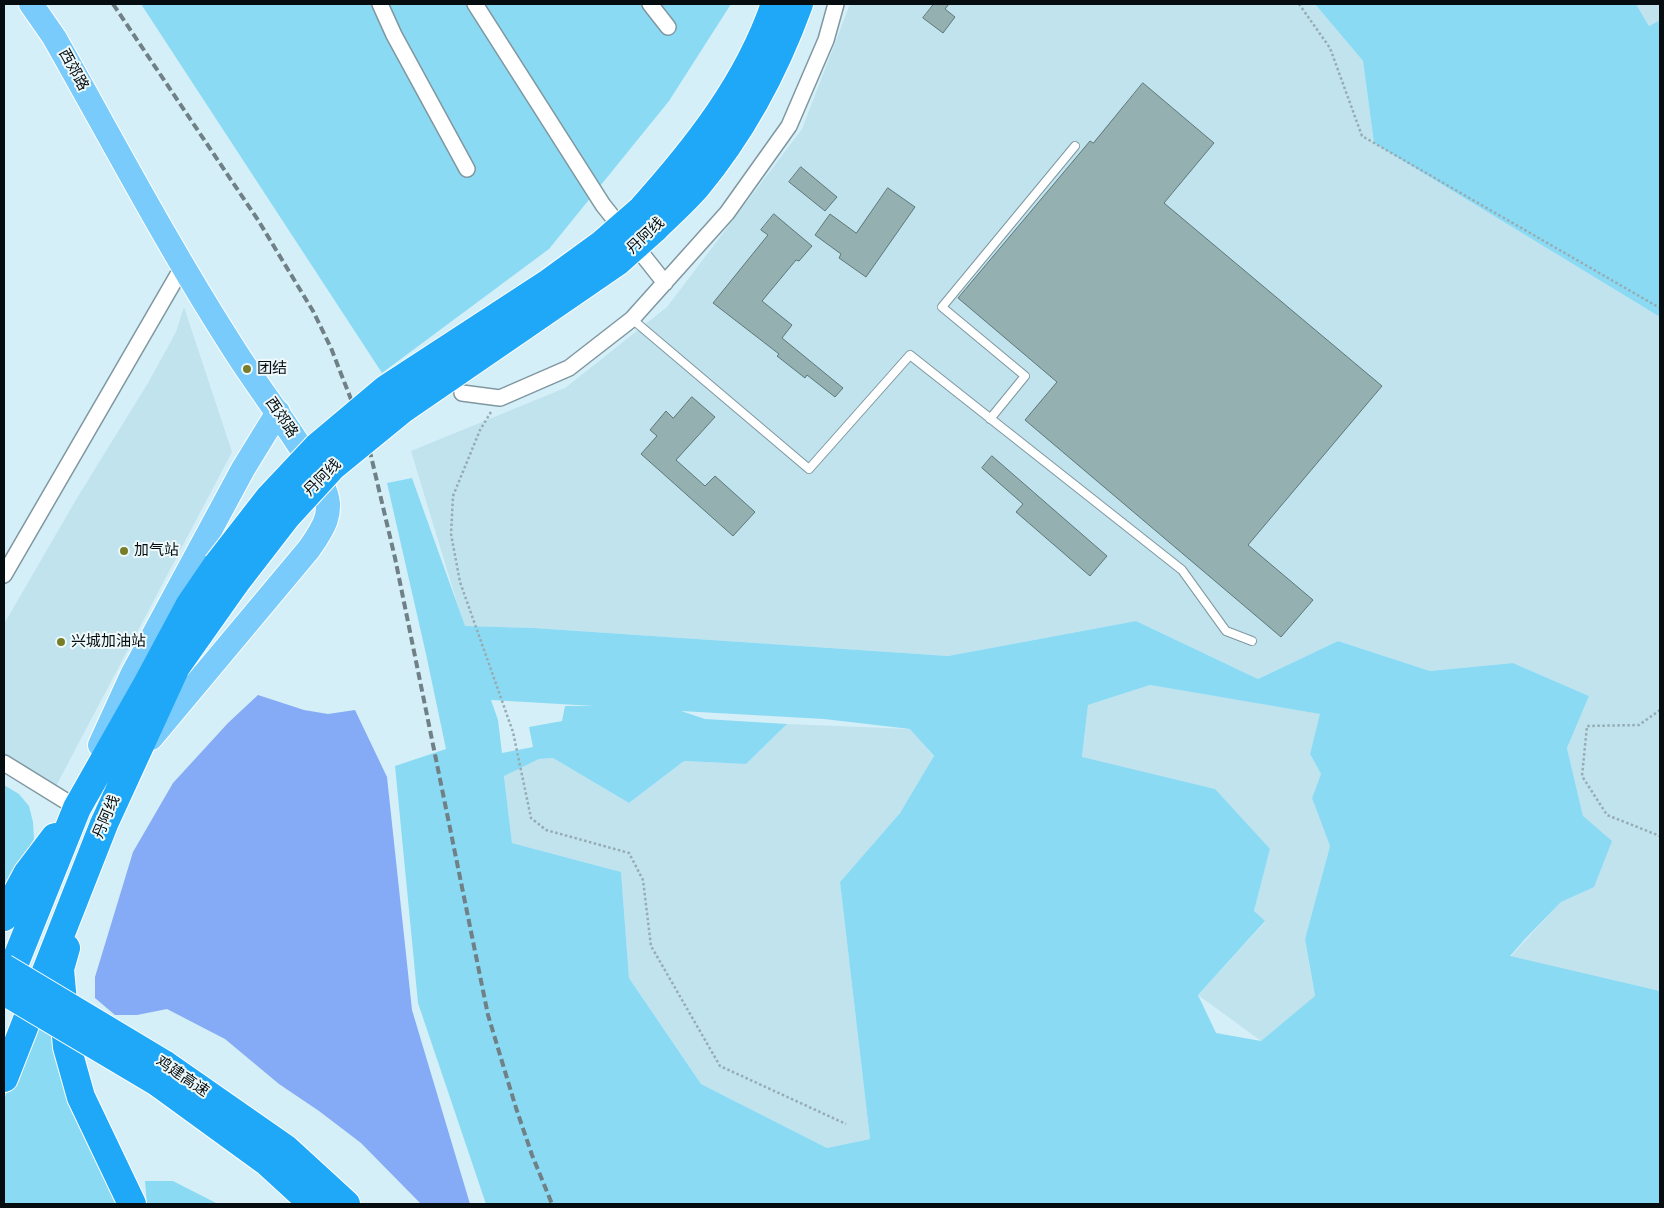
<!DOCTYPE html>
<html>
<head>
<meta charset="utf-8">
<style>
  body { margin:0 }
  #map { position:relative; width:1664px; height:1208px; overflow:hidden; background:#d5eff8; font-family:"Source Serif 4",serif }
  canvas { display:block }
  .frame { position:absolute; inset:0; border:5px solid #050d10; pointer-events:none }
</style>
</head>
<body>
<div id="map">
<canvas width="1664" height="1208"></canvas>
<div class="frame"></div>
</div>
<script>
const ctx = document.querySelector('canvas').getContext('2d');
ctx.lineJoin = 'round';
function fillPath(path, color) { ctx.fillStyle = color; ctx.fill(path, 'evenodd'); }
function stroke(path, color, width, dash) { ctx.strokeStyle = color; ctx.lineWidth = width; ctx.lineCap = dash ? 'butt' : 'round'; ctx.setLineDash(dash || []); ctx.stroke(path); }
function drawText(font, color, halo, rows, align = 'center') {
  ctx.font = font + ' "Source Serif 4","Noto Sans SC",serif'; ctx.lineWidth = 4; ctx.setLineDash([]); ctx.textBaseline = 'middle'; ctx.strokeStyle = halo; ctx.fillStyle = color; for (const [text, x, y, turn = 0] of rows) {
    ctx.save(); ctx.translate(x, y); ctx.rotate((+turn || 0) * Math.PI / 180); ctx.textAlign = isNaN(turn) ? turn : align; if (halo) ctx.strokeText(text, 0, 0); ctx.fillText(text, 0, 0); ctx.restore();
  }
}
const built = new Path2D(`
  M850 4H1315L1363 61 1374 143 1660 317V991L1510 957 1561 902 1594 886 1583 816 1567 748 1589 696 1513 663 1430 671 1338 641 1258 679 1136 621 948 656 534 628 464 626 411 451 565 388 667 307 802 129Z
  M1636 4H1660V20L1649 26Z
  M184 307 232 452 54 790 4 757V624L77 498 148 383 176 332Z
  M1150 685 1321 714 1310 754 1321 774 1312 798 1330 846 1305 939 1315 997 1261 1041 1198 995 1265 922 1254 911 1270 849 1082 758 1088 705Z
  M787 724 911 729 934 757 900 813 840 882 870 1139 827 1148 701 1084 629 978 621 872 512 843 504 775 539 759 553 758 629 803 684 761 746 764Z`);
const green = new Path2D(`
  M141 4H731L669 101 549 249 382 373Z
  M1315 4H1636L1649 26 1660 20V317L1374 143 1363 61Z
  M412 478 465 626 534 628 948 656 1136 621 1258 679 1338 641 1430 671 1513 663 1589 696 1567 748 1583 816 1612 841 1594 887 1561 902 1525 939 1510 956 1660 991V1204H486L418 1003 395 766 446 749 426 654 387 483ZM1150 685 1320 714 1310 754 1321 774 1312 798 1330 846 1305 939 1315 996 1261 1041 1216 1033 1198 995 1265 921 1254 911 1270 849 1215 789 1082 757 1088 705ZM491 700 594 706H595H565L562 721 529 727 533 747 502 753 498 720ZM681 711 824 719 910 729 934 756 900 813 840 882 870 1139 827 1148 701 1084 629 978 621 872 512 843 504 776 539 759 553 758 629 803 684 761 746 764 787 724 705 719Z
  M4 785 19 794 29 806 33 822 34 839 4 892Z
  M35 1021 56 1033 123 1204H4V1099Z
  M145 1181H173L218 1204H147Z`);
const water = new Path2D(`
  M258 695 304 710 328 714 355 710 387 777 412 1010 470 1204H421L361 1143 319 1111 279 1084 225 1039 167 1009 137 1015H115L95 998V977L133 852 173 783 228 723Z`);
const building = new Path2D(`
  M934 4H949L945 9 955 17 943 33 923 18Z
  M1143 83 1214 143 1164 203 1382 386 1248 545 1313 600 1281 637 1025 420 1057 382 958 298 1090 141 1093 143Z
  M801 167 837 197 825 211 789 182Z
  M888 188 915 207 866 277 839 258 841 254 815 235 830 214 856 233Z
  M774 214 812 246 799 261 796 260 762 301 792 325 782 338 843 388 835 397 807 375 805 378 777 356 779 354 713 303 768 235 761 230Z
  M692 397 715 417 676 460 705 486 715 476 755 512 733 536 641 454 657 436 650 430 666 411 673 418Z
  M992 456 1107 556 1090 576 1016 512 1023 504 982 468Z`);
const path = new Path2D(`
  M1299 4 1330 48 1362 136 1660 308
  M491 412 480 430 453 496 451 534 460 582 513 732 531 818 546 830 629 853 643 880 651 946 720 1066 846 1124
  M1660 710 1639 725 1587 726 1582 776 1607 815 1660 836`);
const lane = new Path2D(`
  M632 319 809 469 910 355 1182 570 1226 631 1252 641
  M990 419 1025 376 942 307 1075 146`);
const street = new Path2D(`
  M380 4 394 35 467 169
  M475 4 603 205 665 283
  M650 4 668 27
  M462 393 500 398 569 368 632 319 727 213 789 126 826 40 836 4
  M4 575 183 266
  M4 763 77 808`);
const primary = new Path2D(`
  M31 4 54 37C114 143 171 252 237 354 257 385 279 414 299 445 309 459 319 474 325 491 334 514 322 530 309 549L151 738
  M100 745 132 675 243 469 278 412`);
const highway = new Path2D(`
  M641 210C696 149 748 83 775 4
  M654 229C668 215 684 201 697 186 742 132 775 70 799 4
  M4 917 27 874 55 837
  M66 948 60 969 67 1047 81 1097 132 1204
  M4 990 77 808 145 688 189 606 217 565
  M164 1064 286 1149 346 1204
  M4 1078 104 824 176 667 236 582
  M157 1082 267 1162 313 1204`);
const rail = new Path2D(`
  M113 4 258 220 313 311 331 348 354 407 371 456 395 558 488 1015 516 1108 532 1155 552 1204`);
const highwayBridge = new Path2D(`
  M217 565 269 498 317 447 386 389 547 284 602 244 641 210
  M236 582 287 516 332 467 403 409 617 262 654 229
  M4 968 164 1064
  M4 991 157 1082`);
const markers = [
  [247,369,5,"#787e28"],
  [124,551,5,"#787e28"],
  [61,642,5,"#787e28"]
];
const streetNames = [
  ["西郊路",73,70,61],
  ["丹阿线",646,236,-43],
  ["西郊路",281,418,56],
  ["丹阿线",323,478,-45],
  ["丹阿线",107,817,-67],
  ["鸡建高速",182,1077,34]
];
const poiNames = [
  ["团结",257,369],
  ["加气站",134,551],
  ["兴城加油站",71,642]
];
fillPath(built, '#c0e3ee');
fillPath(green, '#8bdaf4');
fillPath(water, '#85aaf6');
fillPath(building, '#95b0b1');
stroke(building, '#5e7879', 1);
stroke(lane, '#7f97a0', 10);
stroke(street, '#7f97a0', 18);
stroke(primary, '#fff', 26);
stroke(highway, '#fff', 30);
stroke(path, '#96abb2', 2.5, [2.5, 2.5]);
stroke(lane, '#fff', 8);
stroke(street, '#fff', 15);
stroke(primary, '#79cbfb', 24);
stroke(highway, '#20a8f8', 28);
stroke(rail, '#6f8086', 4, [8, 4]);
stroke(highwayBridge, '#fff', 30, []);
stroke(highwayBridge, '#20a8f8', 28);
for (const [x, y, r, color] of markers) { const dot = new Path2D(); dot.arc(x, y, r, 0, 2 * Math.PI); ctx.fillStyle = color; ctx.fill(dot); stroke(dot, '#eef9fc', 2); }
drawText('15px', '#050d10', '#eef9fc', streetNames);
drawText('15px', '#050d10', '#eef9fc', poiNames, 'left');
</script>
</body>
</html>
